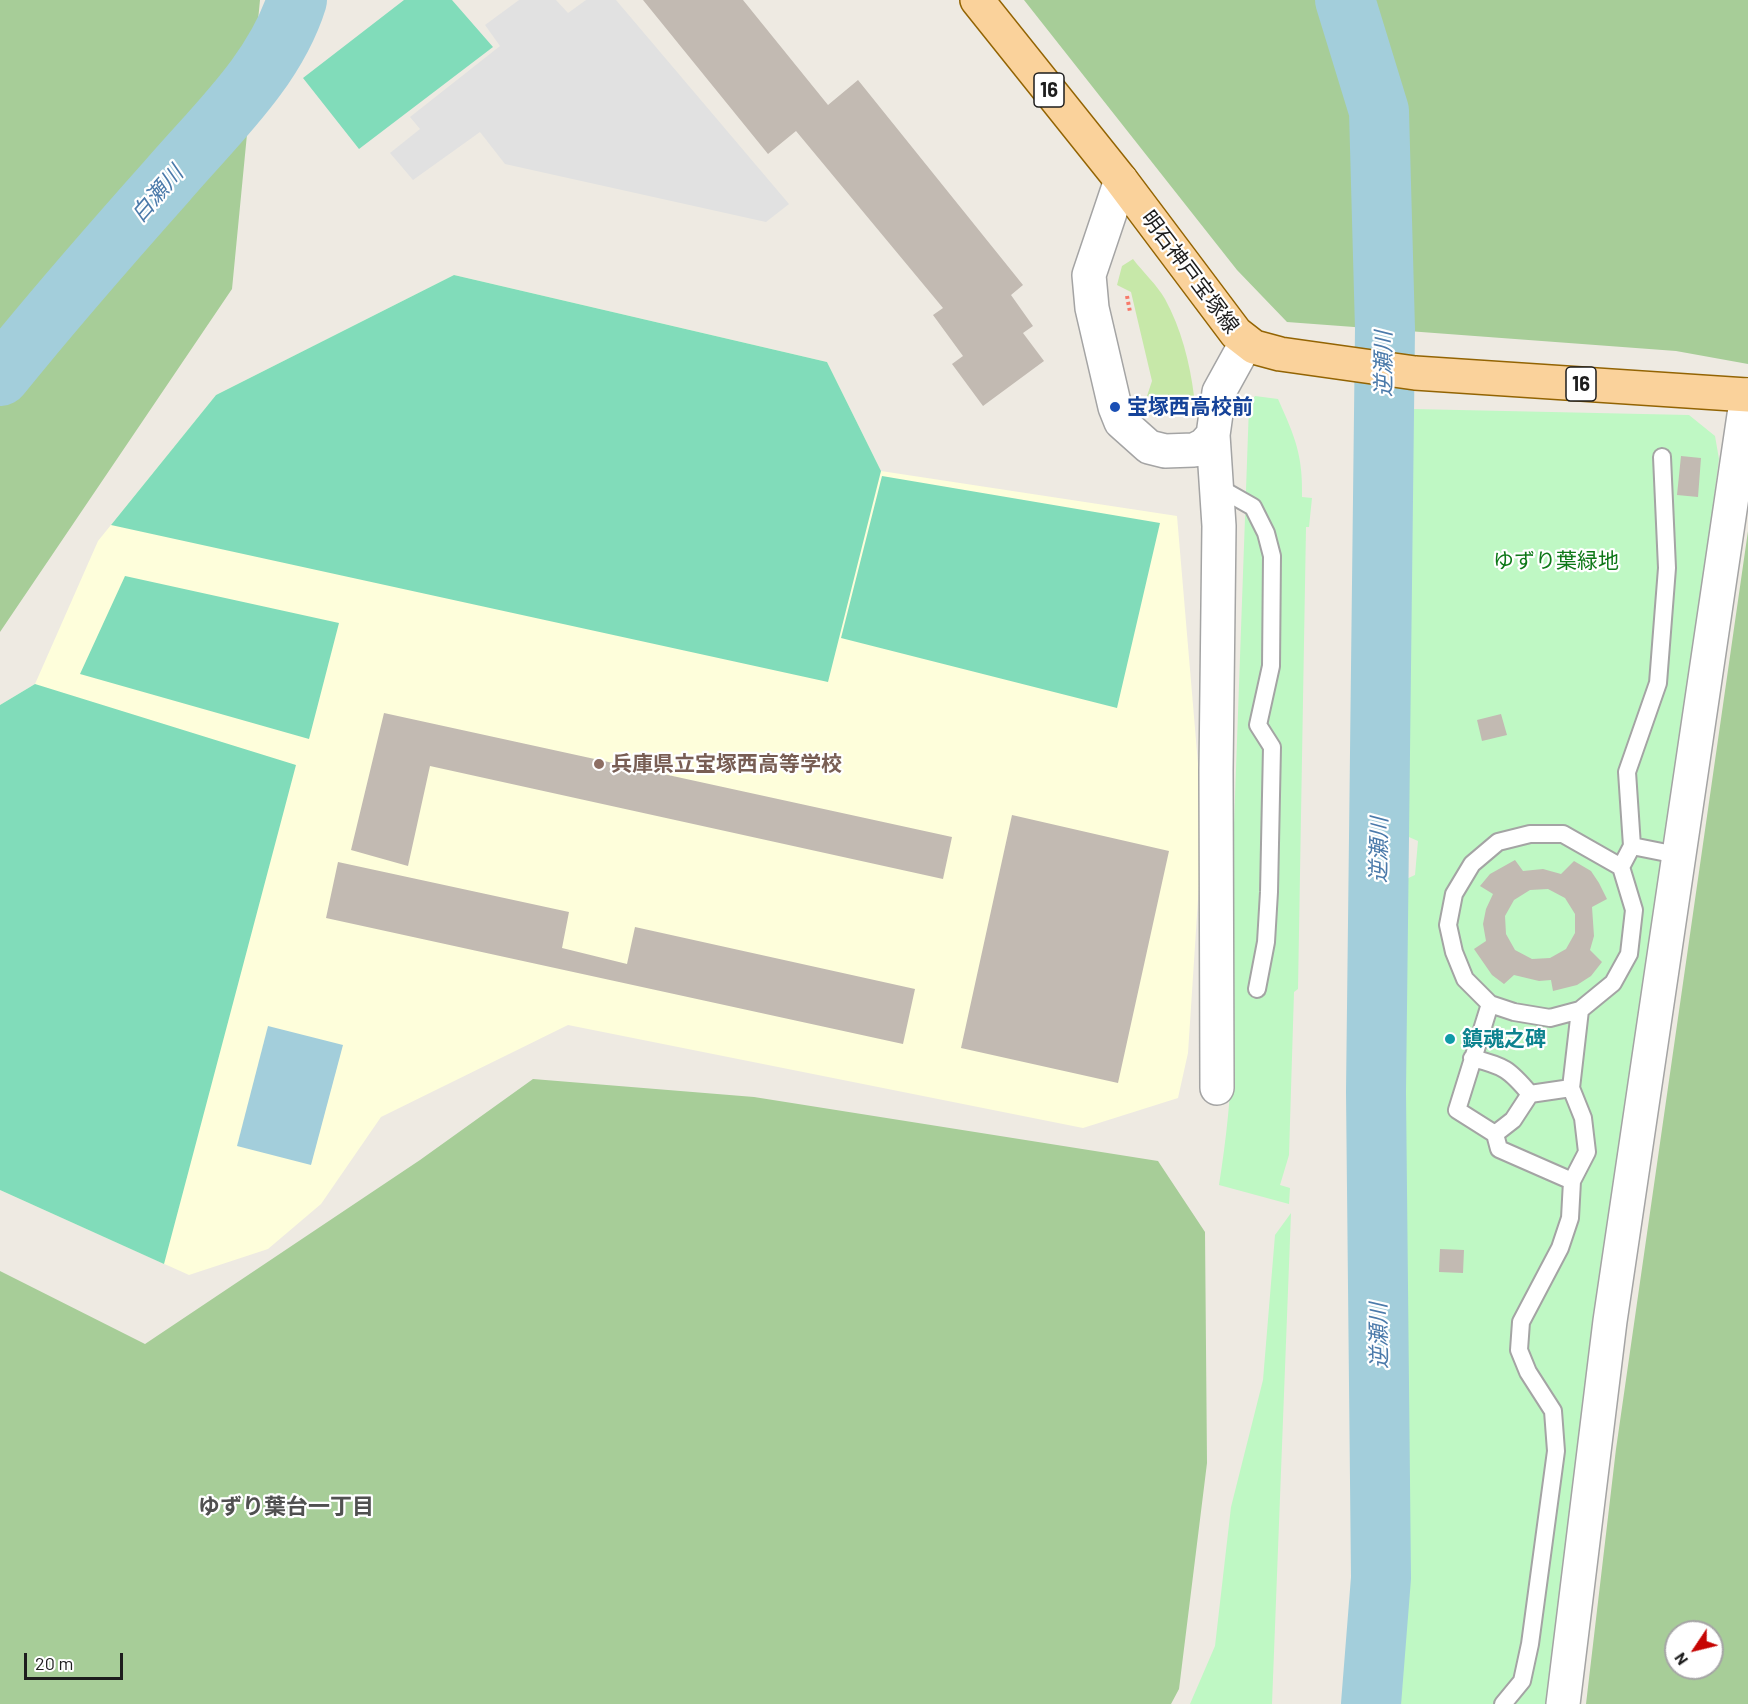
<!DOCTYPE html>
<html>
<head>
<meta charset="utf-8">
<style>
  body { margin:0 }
  #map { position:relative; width:1748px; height:1704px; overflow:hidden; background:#eeeae2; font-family:Barlow,sans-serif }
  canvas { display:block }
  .north { position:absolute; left:1664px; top:1620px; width:60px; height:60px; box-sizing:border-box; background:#fff; border:2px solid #a5a5a5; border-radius:50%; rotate:235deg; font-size:16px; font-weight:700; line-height:24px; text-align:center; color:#1d1d1d }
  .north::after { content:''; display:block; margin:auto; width:21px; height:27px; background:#c60503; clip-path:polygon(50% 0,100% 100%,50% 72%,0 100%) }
  .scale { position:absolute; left:24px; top:1653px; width:99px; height:27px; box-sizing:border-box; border:3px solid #1d1d1d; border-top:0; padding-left:8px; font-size:18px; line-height:21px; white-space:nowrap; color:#1d1d1d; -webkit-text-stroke:4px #fff; paint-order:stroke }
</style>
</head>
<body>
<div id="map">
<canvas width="1748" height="1704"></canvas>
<div class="north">N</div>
<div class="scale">20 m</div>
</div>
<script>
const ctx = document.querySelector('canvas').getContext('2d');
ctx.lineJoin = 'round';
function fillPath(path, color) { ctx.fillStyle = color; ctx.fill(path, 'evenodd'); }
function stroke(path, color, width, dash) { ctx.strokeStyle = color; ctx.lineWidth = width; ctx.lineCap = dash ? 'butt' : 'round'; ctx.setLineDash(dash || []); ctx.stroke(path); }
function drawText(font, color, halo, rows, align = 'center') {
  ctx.font = font + ' Barlow,"Noto Sans JP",sans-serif'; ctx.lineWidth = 4.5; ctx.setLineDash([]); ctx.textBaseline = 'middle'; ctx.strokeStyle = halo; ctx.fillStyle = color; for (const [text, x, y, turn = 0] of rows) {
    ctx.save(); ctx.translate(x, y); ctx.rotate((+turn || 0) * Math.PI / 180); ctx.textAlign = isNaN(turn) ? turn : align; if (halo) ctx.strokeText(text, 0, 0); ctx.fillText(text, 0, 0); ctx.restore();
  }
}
const education = new Path2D(`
  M454 275 827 362 881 471 1177 516 1203 823 1188 1053 1178 1098 1083 1128 568 1025 381 1117 321 1204 268 1249 189 1275 0 1190V705L35 684 98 541 216 395Z`);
const grass = new Path2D(`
  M1133 259C1143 272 1157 285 1165 299 1181 328 1190 363 1194 396 1173 409 1167 406 1147 396L1152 381 1131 292 1117 285 1122 266Z`);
const forest = new Path2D(`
  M0 0H260L232 289 0 632Z
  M1024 0H1748V364L1676 351 1287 322 1237 270Z
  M1748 531V1704H1586L1616 1449ZM1676 1632H1712V1668H1676Z
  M533 1079 754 1097 1158 1161 1205 1232 1207 1463 1179 1689 1171 1704H0V1271L145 1344 420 1160Z`);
const park = new Path2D(`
  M1255 396 1278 399C1295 437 1303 455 1302 497L1312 498 1309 527H1306L1298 989 1294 992 1289 1155 1280 1185 1290 1188 1289 1204 1219 1185C1234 1093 1237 1001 1231 908L1249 406Z
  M1413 409 1689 415 1715 436 1719 459 1559 1704H1378L1391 1261 1390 1190 1398 1187 1390 1178 1395 997 1390 992 1402 881 1415 875 1418 841 1402 834 1407 502 1413 501Z
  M1291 1213 1272 1704H1190L1215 1646 1231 1507 1263 1380 1275 1235Z`);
const pitch = new Path2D(`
  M404 0H452L493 47 359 149 303 78Z
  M454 275 827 362 881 471 828 682 111 525 216 395Z
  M882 476 1160 523 1117 708 841 638Z
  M125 576 339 623 309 739 80 674Z
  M35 684 296 765 164 1264 0 1190V705Z`);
const parking = new Path2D(`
  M519 0H556L568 13 586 0H616L789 204 766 222 505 164 480 132 413 180 390 153 420 129 410 117 500 46 485 25Z`);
const water = new Path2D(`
  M268 1026 343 1045 311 1165 237 1146Z`);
const river = new Path2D(`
  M1345 0 1379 111 1385 329 1376 1092 1381 1578 1371 1704
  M0 376C54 309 110 245 167 181 214 126 275 71 297 0`);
const building = new Path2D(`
  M643 0H743L828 105 858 80 1023 285 1011 295 1033 326 1023 333 1044 361 983 406 952 364 963 356 933 315 943 308 796 131 768 154Z
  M1681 456 1701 458 1698 497 1677 495Z
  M384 713 952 837 943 879 430 766 408 866 351 850Z
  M1501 714 1507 735 1482 741 1477 720Z
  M1012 815 1169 851 1118 1083 961 1048Z
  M1515 860 1523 871 1543 869 1561 874 1574 861 1591 871 1599 883 1607 899 1592 907 1594 936 1590 950 1602 962 1591 976 1577 985 1553 991 1551 980 1539 981 1514 975 1504 984 1492 975 1474 949 1486 941 1483 924 1486 909 1493 894 1480 886 1490 874ZM1548 889 1565 898 1575 914V933L1566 949 1550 958 1532 959 1515 950 1506 934 1505 916 1514 900 1530 890Z
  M338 862 569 912 562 948 627 964 635 927 915 989 903 1044 326 918Z
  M1440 1249 1464 1250 1463 1273 1439 1272Z`);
const path = new Path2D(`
  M1127 296 1130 312`);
const lane = new Path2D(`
  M1216 486 1253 507 1266 533 1272 556 1271 666 1258 725 1272 747 1269 892 1266 942 1257 989
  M1632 846 1677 855
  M1490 1004 1457 1110 1495 1134 1499 1149 1572 1181
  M1580 1010 1550 1018 1514 1012 1490 1004 1465 979 1454 952 1448 925 1454 894 1472 864 1498 842 1530 834H1563L1621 867
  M1472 1058C1504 1066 1509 1069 1530 1094L1571 1088
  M1495 1134 1513 1120 1530 1094
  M1503 1704 1522 1681 1530 1644 1556 1451 1553 1411 1528 1372 1519 1350 1521 1322 1560 1248 1570 1218 1572 1181 1587 1152 1583 1118 1571 1088 1580 1010 1613 983 1629 954 1634 910 1621 867 1632 846 1627 772 1658 683 1667 568 1662 457`);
const street = new Path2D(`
  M1121 180 1089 275 1092 308 1115 407 1121 422 1149 447 1165 451 1194 450 1204 445 1213 435 1219 392 1246 343
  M1213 435 1219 526 1216 770 1217 1088
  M1563 1704 1610 1321 1747 395`);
const primary = new Path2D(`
  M977 0 1121 180 1236 333 1254 347 1280 354 1415 373 1748 395`);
const markers = [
  [1115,407,6,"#1a4fb4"],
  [599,764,6,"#8d6e63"],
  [1450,1039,6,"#0f9aa8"]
];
const shields = [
  [1049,90,30],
  [1581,384,30]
];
const shieldNames = [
  ["16",1049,90],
  ["16",1581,384]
];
const streetNames = [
  ["明石神戸宝塚線",1190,272,53]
];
const transitNames = [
  ["宝塚西高校前",1127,407]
];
const parkNames = [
  ["ゆずり葉緑地",1556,561]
];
const educationNames = [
  ["兵庫県立宝塚西高等学校",611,764]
];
const cultureNames = [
  ["鎮魂之碑",1462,1039]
];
const waterNames = [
  ["白瀬川",157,194,-49],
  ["逆瀬川",1384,364,-90],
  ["逆瀬川",1379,850,-89],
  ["逆瀬川",1379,1336,-91]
];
const neighbourhoodNames = [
  ["ゆずり葉台一丁目",286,1507]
];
fillPath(education, '#fefedb');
fillPath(grass, '#c7e8a9');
fillPath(forest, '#a7cd98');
fillPath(park, '#bff8c4');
fillPath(pitch, '#81dcba');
fillPath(parking, '#e1e1e1');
fillPath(water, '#a3cedb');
stroke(river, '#a3cedb', 60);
fillPath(building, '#c2bab2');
stroke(lane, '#a4a4a4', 20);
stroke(street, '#a4a4a4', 36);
stroke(primary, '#936403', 36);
stroke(path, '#f77a6a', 4, [3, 3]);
stroke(lane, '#fff', 16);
stroke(street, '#fff', 33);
stroke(primary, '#fad29b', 33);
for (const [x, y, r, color] of markers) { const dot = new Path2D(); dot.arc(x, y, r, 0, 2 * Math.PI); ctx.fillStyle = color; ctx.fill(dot); stroke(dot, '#fff', 2); }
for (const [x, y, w] of shields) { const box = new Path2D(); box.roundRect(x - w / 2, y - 17, w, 34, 4.5); ctx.fillStyle = '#fff'; ctx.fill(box); stroke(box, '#1d1d1d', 1.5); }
drawText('bold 20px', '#1d1d1d', null, shieldNames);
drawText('21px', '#1d1d1d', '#fff', streetNames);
drawText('bold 21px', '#164399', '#fff', transitNames, 'left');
drawText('21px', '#0d7817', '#fff', parkNames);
drawText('bold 21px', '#785e54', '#fff', educationNames, 'left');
drawText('bold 21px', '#0d838f', '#fff', cultureNames, 'left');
drawText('italic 22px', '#4b7aaa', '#fff', waterNames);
drawText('bold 22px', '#505050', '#fff', neighbourhoodNames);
</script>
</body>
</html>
